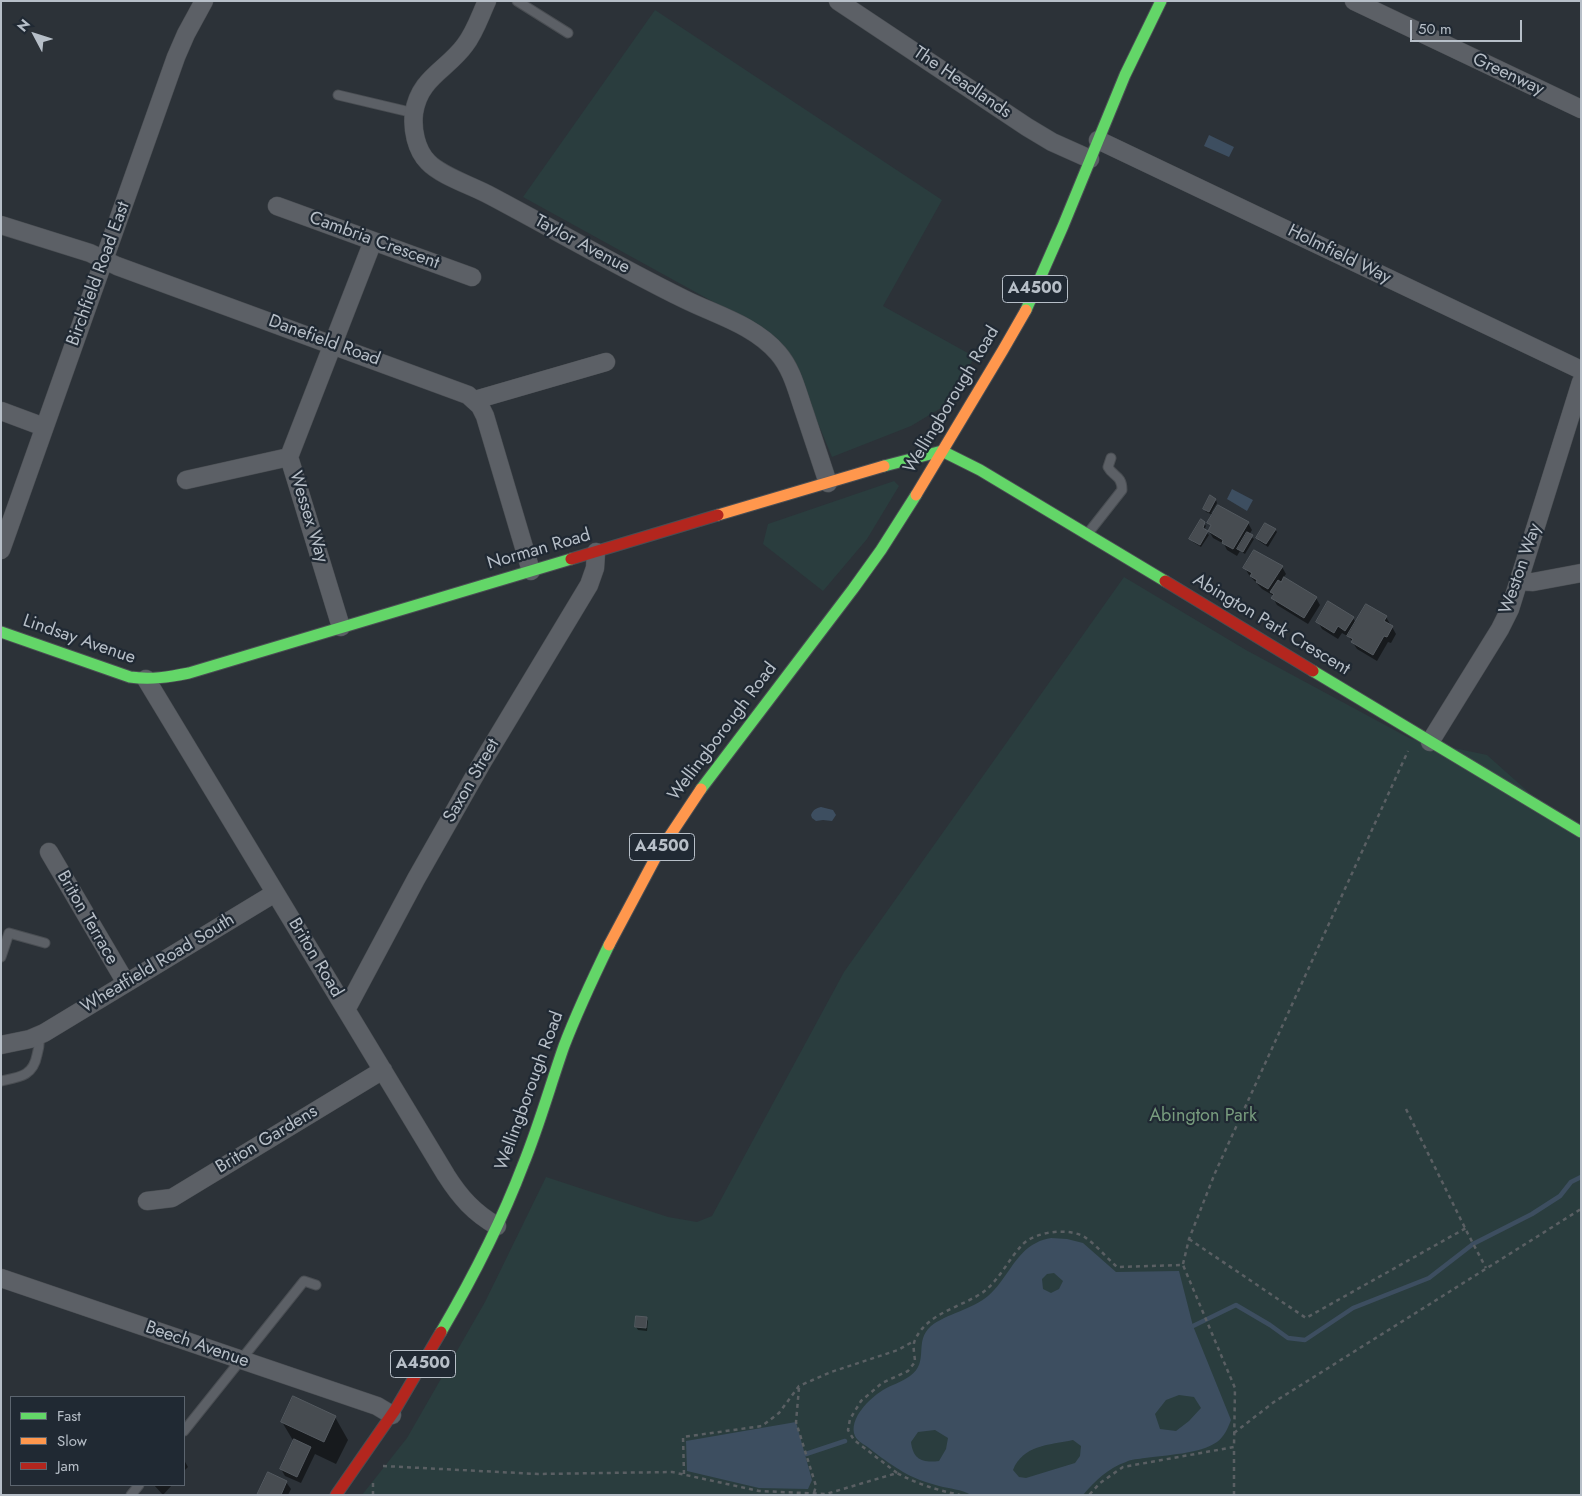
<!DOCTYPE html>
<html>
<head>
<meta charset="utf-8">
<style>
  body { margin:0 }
  #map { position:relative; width:1582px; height:1496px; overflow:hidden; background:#2c3238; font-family:Jost,sans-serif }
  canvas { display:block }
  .frame { position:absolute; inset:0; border:2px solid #b7bfc8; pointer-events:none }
  .legend { position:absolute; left:10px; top:1396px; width:175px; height:90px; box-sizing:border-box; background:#202933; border:1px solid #5c656f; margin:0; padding:6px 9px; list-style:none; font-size:15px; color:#b7bfc8 }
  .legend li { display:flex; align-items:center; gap:10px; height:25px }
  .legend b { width:25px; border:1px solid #5c656f }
  .north { position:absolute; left:10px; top:10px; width:50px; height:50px; -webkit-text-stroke:4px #202933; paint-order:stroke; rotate:310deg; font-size:14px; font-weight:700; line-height:20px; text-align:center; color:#b7bfc8 }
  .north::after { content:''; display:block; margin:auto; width:18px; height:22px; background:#b7bfc8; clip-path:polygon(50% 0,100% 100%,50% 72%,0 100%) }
  .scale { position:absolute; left:1410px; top:20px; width:112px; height:22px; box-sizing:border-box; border:2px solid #b7bfc8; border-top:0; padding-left:6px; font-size:15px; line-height:18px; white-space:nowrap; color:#b7bfc8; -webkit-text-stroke:4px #202933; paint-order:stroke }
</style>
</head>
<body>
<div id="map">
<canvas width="1582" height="1496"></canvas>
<div class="frame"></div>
<ul class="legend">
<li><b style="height:6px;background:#63d668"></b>Fast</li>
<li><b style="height:6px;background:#ff974d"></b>Slow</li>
<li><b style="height:6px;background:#b3261e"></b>Jam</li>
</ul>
<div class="north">N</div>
<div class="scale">50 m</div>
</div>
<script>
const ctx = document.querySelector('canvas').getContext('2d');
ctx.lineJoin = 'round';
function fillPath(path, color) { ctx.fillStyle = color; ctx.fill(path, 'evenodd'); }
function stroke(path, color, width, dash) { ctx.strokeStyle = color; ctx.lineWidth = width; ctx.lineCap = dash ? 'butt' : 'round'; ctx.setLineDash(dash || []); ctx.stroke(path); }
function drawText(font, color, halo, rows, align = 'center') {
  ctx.font = font + ' Jost,sans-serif'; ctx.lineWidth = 4.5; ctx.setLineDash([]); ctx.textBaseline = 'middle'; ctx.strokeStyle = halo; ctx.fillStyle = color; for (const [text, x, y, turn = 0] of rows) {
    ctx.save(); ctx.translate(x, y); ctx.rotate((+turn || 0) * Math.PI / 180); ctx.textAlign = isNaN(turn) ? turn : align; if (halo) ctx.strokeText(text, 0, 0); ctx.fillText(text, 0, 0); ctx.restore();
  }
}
const green = new Path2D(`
  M655 10 942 200 883 306 975 357 941 408 911 426 832 457 798 375 748 321 523 197Z
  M894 481 899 486 867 539 823 591 763 544 768 524Z
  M1124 577 1246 650 1411 739 1487 755 1581 839V1495H362L407 1438 485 1302 546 1177 668 1217 697 1222 712 1216 844 972Z`);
const water = new Path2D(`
  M1209 135 1234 147 1229 157 1204 146Z
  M1232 489 1253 500 1247 511 1227 499Z
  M821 807 833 810 836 815 832 821 823 820 816 821 812 818 811 815C813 810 816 808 821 807Z
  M1051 1238 1067 1239 1083 1243 1116 1272 1179 1271 1193 1326 1231 1420C1228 1428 1224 1437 1217 1442 1200 1454 1165 1455 1145 1458 1139 1459 1131 1459 1126 1462 1108 1468 1095 1481 1083 1495H971C961 1489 950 1489 939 1486 930 1483 921 1481 913 1477 901 1472 880 1457 869 1448 865 1445 857 1441 855 1436 848 1419 870 1398 883 1390 891 1385 902 1382 910 1376 930 1362 913 1342 931 1326 946 1314 973 1309 988 1296 1006 1281 1015 1253 1036 1243 1041 1240 1046 1239 1051 1238ZM1054 1273 1063 1281 1059 1289 1051 1293 1043 1289 1042 1279 1047 1274ZM1179 1395 1194 1397 1201 1408 1189 1421 1176 1431 1160 1429 1155 1414 1166 1400ZM935 1430 948 1438 946 1449 939 1461C923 1463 913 1460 911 1442L918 1432ZM1073 1440 1081 1446 1080 1456 1075 1463 1026 1478 1019 1477 1013 1470C1023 1445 1049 1445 1073 1440Z
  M796 1422 812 1480 808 1489 759 1488 687 1471 686 1441Z`);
const shadow = new Path2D(`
  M1216 500 1217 503 1211 513 1248 523 1252 530 1249 535 1254 539 1245 554 1240 551 1237 556 1227 550 1224 544 1213 538 1209 531 1211 527 1209 523 1213 515 1206 512 1204 509Z
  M1204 523 1206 526 1204 530 1209 535 1201 547 1193 542 1191 539Z
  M1275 529 1277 532 1268 547 1259 541 1257 538Z
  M1282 567 1286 574 1283 578 1316 598 1320 605 1308 624 1277 605 1273 598 1274 596 1262 589 1249 575 1245 568Z
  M1386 617 1390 624 1389 626 1392 627 1396 634 1391 643 1388 642 1377 661 1357 649 1349 637 1342 633 1338 639 1322 629 1318 622 1353 618 1356 623Z
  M637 1317 646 1318 648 1321 647 1331 638 1330 636 1327Z
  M335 1417 348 1440 336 1464 315 1454 301 1483 285 1476 281 1469 294 1442 282 1422Z
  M184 1460 188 1467 184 1471Z
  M268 1474 286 1482 291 1489 288 1495H259Z
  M154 1485H172L163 1495Z`);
const stream = new Path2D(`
  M1193 1326 1236 1305 1270 1325 1288 1338 1305 1340 1353 1308 1429 1278 1473 1244 1532 1214 1560 1196 1571 1182 1581 1177
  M806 1454 845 1441`);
const building = new Path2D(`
  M1210 495 1216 499 1209 512 1203 509Z
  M1218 505 1249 522 1233 549 1222 543 1223 540 1208 531 1211 525 1207 523Z
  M1201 519 1205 522 1203 528 1208 531 1200 545 1189 539Z
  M1265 523 1276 529 1266 544 1256 538Z
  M1247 532 1253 535 1243 552 1237 549Z
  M1254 550 1283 566 1268 589 1256 582 1257 580 1250 576 1252 573 1243 568Z
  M1284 577 1317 597 1304 618 1271 598 1274 594 1270 592 1278 580 1281 582Z
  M1328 601 1354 617 1345 631 1338 626 1334 633 1316 622Z
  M1366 604 1387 616 1384 621 1393 626 1387 637 1384 636 1373 655 1351 642 1353 639 1347 636Z
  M636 1316 647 1317 646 1328 635 1327Z
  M293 1396 336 1416 324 1442 281 1422Z
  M294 1439 311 1447 297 1477 280 1469Z
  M268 1472 287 1481 281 1495H257Z`);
const path = new Path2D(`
  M1406 1109 1468 1234 1486 1268
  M1189 1239 1306 1318 1466 1228
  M1183 1264 1189 1239 1215 1173 1408 751
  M799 1388 796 1422 816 1486 814 1493
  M1234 1433 1274 1402 1581 1209
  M383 1466 538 1474 672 1472 759 1491 826 1494 897 1473C917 1484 937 1490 960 1495
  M897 1473 854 1440 848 1430 850 1419 861 1401 882 1383 908 1371 915 1362C915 1356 912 1346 915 1340 927 1312 964 1307 986 1290 999 1279 1010 1258 1022 1245 1035 1231 1071 1227 1086 1238 1097 1246 1107 1258 1117 1267L1183 1265 1235 1388 1234 1447 1123 1467 1100 1483 1089 1495
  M684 1474 683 1437 762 1426 779 1413 799 1386 831 1372 898 1350 914 1341
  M373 1495V1481
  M1234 1495V1447`);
const lane = new Path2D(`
  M517 1 568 33
  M338 95 414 113
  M1089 532 1122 490C1122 475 1113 477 1108 467L1111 458
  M1 957 9 933 45 943
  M1 1081C20 1077 33 1076 37 1055 39 1048 40 1042 39 1035
  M184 1431 304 1281 316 1285
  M131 1495 139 1485`);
const street = new Path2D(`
  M487 1C480 16 475 32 465 45 447 70 419 78 414 113 412 129 416 150 428 162 441 176 473 186 491 196 555 230 619 267 684 299 716 315 754 325 778 353 792 369 797 391 804 411 812 435 820 459 828 483
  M838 1 1027 127 1052 142 1090 159
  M1354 1 1581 109
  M1098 140 1581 370
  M277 206 472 277
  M1 225 90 253 117 266 468 395 480 406 485 416 531 571
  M475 400 606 362
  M1 411 44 427
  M186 480 289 457
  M1 550 176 57 186 34 204 1
  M1519 581 1533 582 1581 573
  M341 627 289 457 373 241
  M146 679 446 1175C460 1197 474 1213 497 1226
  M1430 742 1500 629 1510 609 1581 382
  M49 852 126 983
  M346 1010 416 879 483 761 589 585 595 568 596 552
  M1 1045 30 1039 44 1033 275 893
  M147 1201 172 1198 383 1070
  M1 1278 377 1406 392 1415`);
const fast = new Path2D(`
  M1026 310 1063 226 1125 75 1161 1
  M884 466 942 451 980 470 1165 581
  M1 632 130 677C151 680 169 677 189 673L571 559
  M1313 671 1581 832
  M701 789 853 589 881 550 916 495
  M441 1332C472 1279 501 1223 523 1165 539 1126 550 1086 564 1046 577 1012 593 978 609 945`);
const slow = new Path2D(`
  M916 495 1003 350 1026 310
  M718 515 884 466
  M609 945 657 855 701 789`);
const jam = new Path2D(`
  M571 559 718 515
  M1165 581 1313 671
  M336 1495 395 1410 441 1332`);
const shields = [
  [1035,289,65],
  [662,847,65],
  [423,1364,65]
];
const shieldNames = [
  ["A4500",1035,289],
  ["A4500",662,847],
  ["A4500",423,1364]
];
const streetNames = [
  ["Greenway",1508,75,25],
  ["The Headlands",962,83,34],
  ["Cambria Crescent",374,241,20],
  ["Taylor Avenue",582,245,28],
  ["Holmfield Way",1339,255,26],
  ["Birchfield Road East",99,274,-70],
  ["Danefield Road",324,341,20],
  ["Wellingborough Road",952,400,-59],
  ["Wessex Way",308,517,73],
  ["Norman Road",539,550,-16],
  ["Weston Way",1521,569,-71],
  ["Abington Park Crescent",1271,625,31],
  ["Lindsay Avenue",79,640,19],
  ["Wellingborough Road",723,732,-53],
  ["Saxon Street",472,781,-60],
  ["Briton Terrace",87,918,60],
  ["Briton Road",315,958,59],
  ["Wheatfield Road South",158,964,-31],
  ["Wellingborough Road",530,1091,-70],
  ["Briton Gardens",267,1140,-31],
  ["Beech Avenue",197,1345,19]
];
const parkNames = [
  ["Abington Park",1203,1117]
];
fillPath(green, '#2a3d3e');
fillPath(water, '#3d4e60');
fillPath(shadow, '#0007');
stroke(stream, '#3d4e60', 4.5);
fillPath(building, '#474c51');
stroke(building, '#545a60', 1);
stroke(lane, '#4a4e53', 11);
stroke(street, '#4a4e53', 19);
stroke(fast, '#4a4e53', 13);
stroke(slow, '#4a4e53', 13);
stroke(jam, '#4a4e53', 13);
stroke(path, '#5a5f63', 2.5, [4, 4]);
stroke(lane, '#5c6066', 9);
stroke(street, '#5c6066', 18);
stroke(fast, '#63d668', 11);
stroke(slow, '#ff974d', 11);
stroke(jam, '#b3261e', 11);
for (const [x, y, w] of shields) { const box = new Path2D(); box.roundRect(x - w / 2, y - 13.5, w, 27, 4); ctx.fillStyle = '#202933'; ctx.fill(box); stroke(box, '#b7bfc8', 1); }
drawText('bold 16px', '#b7bfc8', null, shieldNames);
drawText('18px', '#b7bfc8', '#202933', streetNames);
drawText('18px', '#789c7e', '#202933', parkNames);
</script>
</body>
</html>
